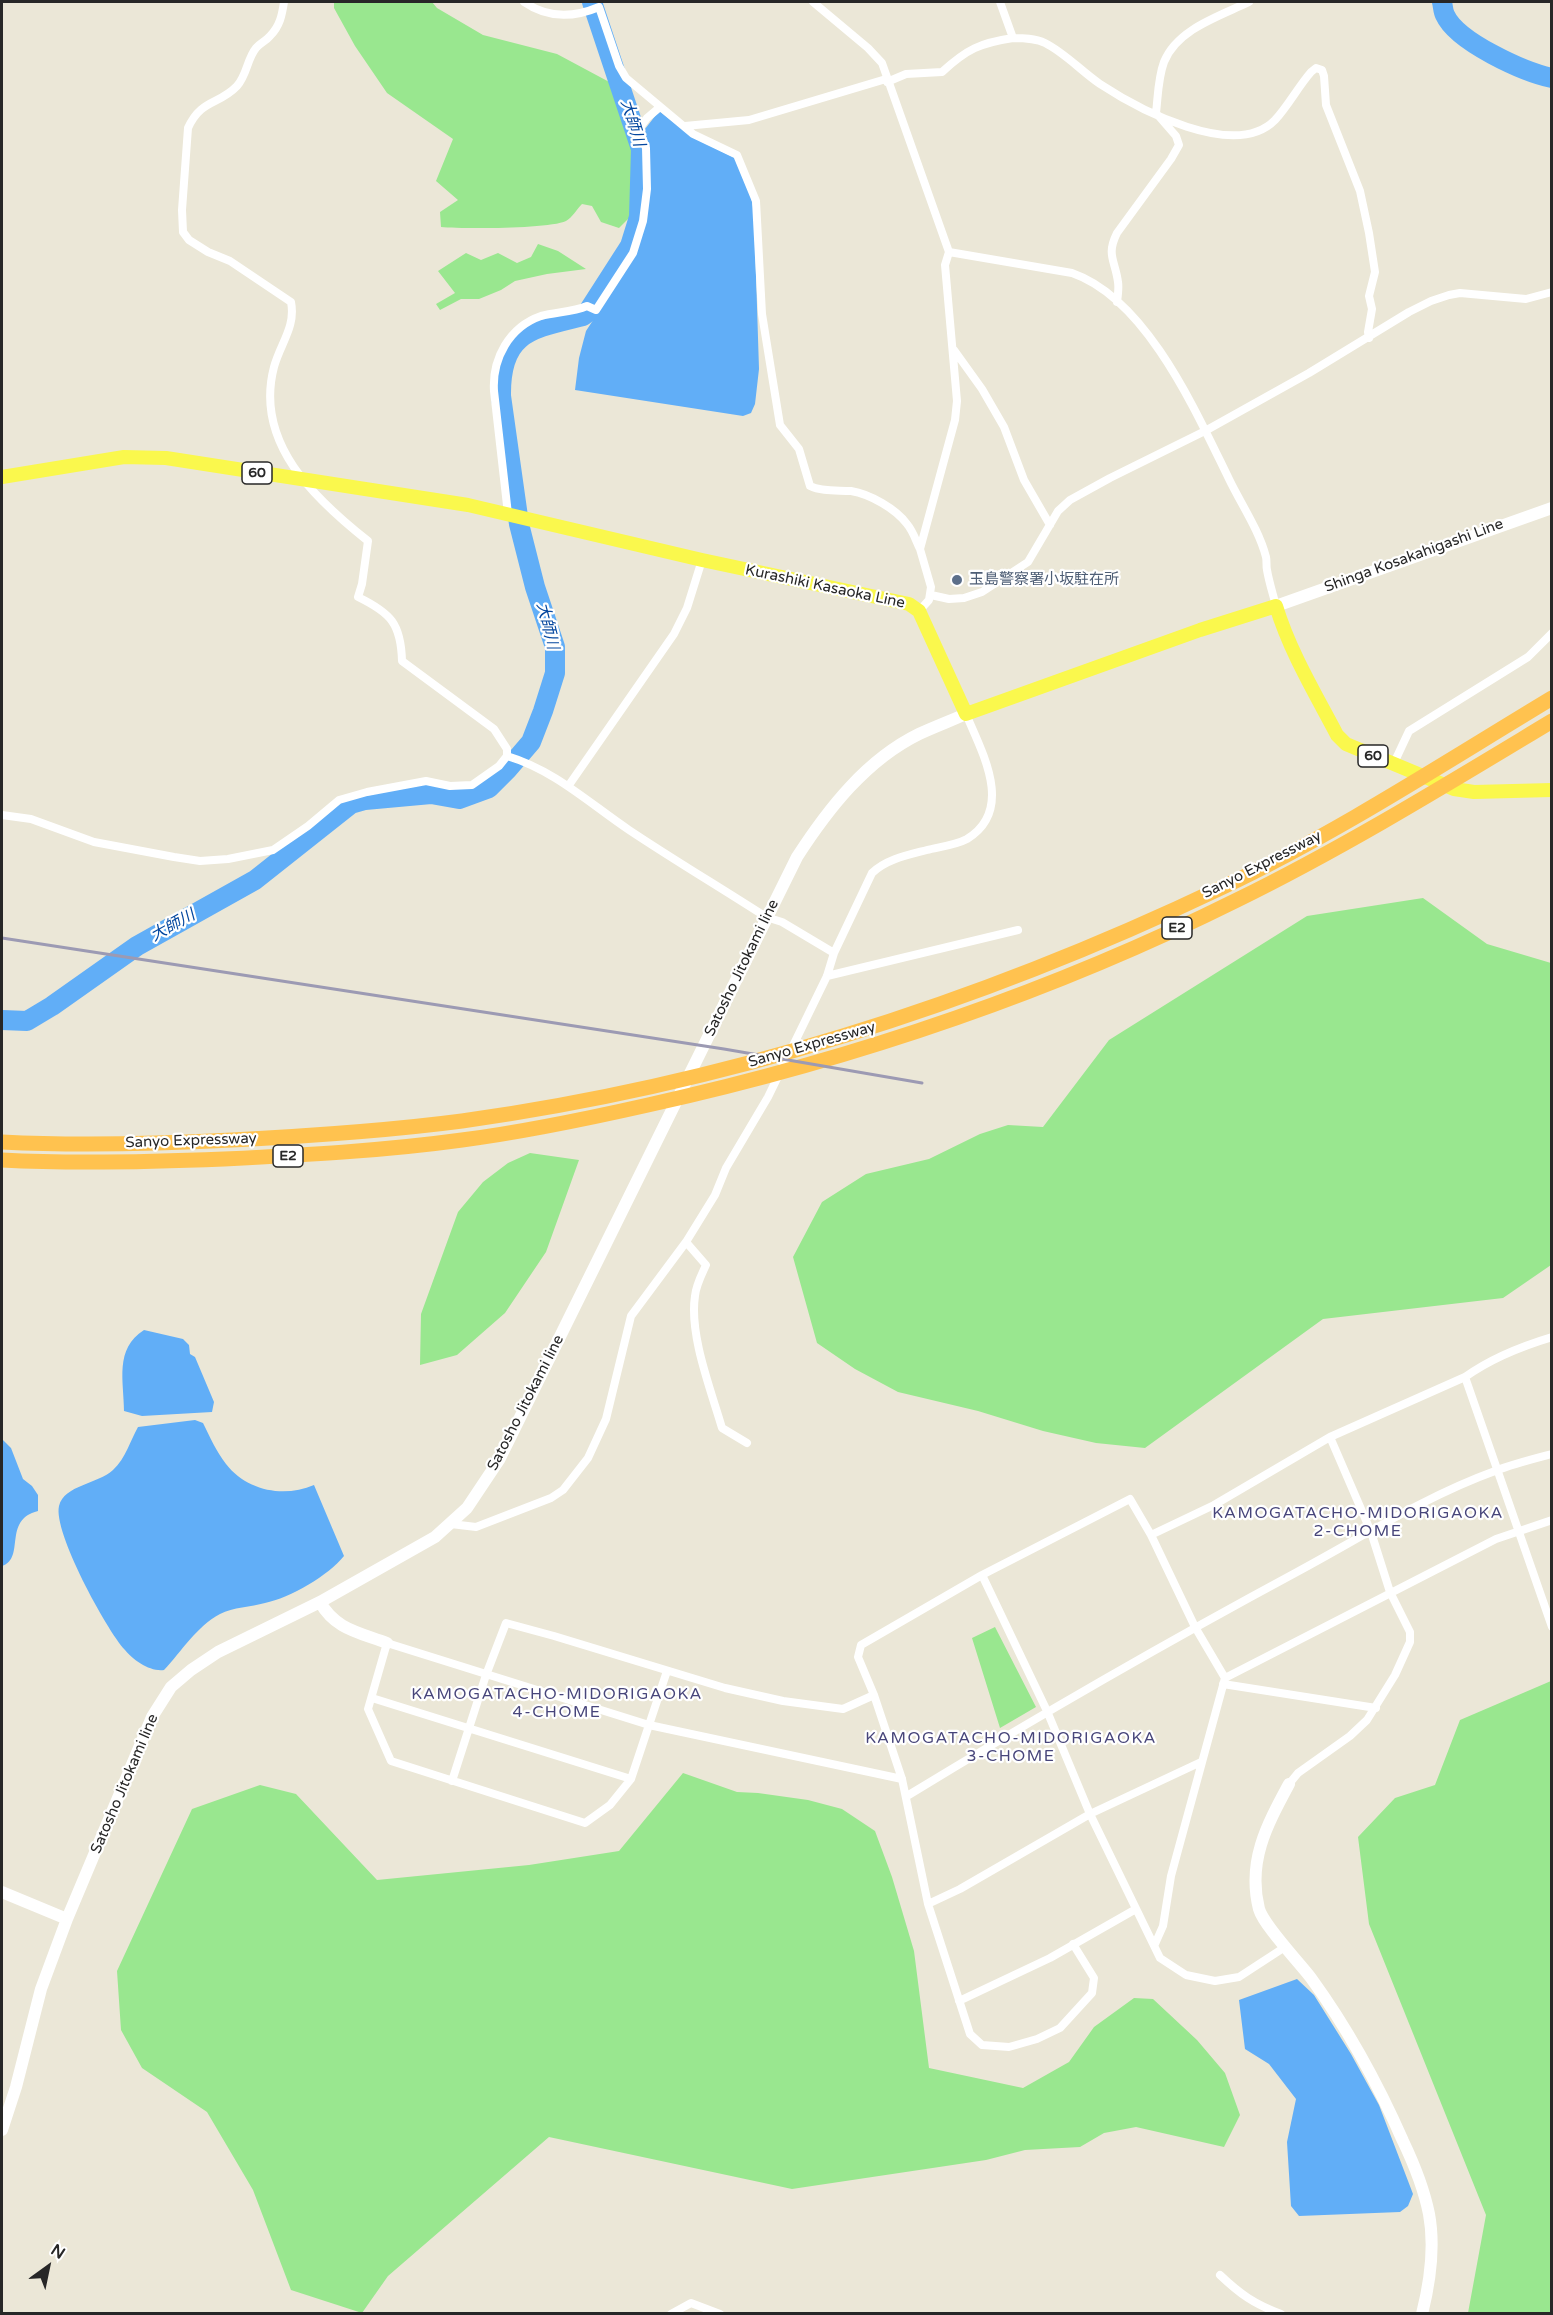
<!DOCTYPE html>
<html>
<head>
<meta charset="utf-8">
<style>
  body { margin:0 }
  #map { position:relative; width:1553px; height:2315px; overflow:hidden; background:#ebe7d7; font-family:"Varela Round",sans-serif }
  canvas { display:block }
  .frame { position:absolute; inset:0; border:3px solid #272727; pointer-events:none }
  .north { position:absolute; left:18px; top:2237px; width:60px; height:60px; -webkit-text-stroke:4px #fff; paint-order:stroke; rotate:33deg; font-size:16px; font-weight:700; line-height:24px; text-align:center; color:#272727 }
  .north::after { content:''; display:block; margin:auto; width:21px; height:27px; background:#272727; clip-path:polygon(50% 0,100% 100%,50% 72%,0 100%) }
</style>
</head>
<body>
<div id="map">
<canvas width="1553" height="2315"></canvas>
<div class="frame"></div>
<div class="north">N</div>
</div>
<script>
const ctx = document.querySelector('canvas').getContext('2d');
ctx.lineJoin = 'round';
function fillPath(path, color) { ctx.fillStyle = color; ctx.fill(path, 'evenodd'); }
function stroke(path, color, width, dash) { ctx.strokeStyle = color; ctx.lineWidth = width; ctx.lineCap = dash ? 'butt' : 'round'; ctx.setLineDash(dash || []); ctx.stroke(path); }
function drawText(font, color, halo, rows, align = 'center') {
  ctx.font = font + ' "Varela Round","Noto Sans JP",sans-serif'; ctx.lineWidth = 4.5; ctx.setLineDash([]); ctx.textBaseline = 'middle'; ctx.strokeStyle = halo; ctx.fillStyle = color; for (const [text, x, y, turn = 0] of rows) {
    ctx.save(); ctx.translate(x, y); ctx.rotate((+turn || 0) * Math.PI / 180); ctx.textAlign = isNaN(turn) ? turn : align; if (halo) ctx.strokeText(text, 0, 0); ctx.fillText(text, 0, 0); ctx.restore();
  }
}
const green = new Path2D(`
  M334 2H432L437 8 483 35 557 54 613 84 635 148V212L619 228 601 222 592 206 582 204C577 209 572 218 566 221 549 229 462 229 441 227L440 212 458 200 436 181 453 139 387 93 355 46 334 8Z
  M538 244 558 251 586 269 547 274 515 281 501 290 479 299H461L440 310 436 304 455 293 438 271 466 253 481 260 498 253 517 263 531 257Z
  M1423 898 1487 944 1551 963V1265L1503 1298 1323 1319 1145 1448 1096 1443 1043 1431 978 1411 898 1392 855 1369 817 1343 793 1257 822 1202 866 1174 929 1159 980 1134 1008 1125 1043 1127 1109 1040 1307 916Z
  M530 1153 579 1160 546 1252 505 1313 457 1355 420 1365 421 1314 458 1212 483 1182 508 1163Z
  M995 1627 1036 1707 1000 1728 972 1638Z
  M1551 1681V2313H1468L1486 2215 1369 1924 1358 1837 1395 1798 1435 1785 1460 1720Z
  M683 1773 737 1792 758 1793 808 1800 842 1809 875 1831 892 1877 914 1951 929 2068 1023 2088 1069 2062 1094 2027 1134 1998 1153 1999 1197 2040 1225 2073 1240 2115 1224 2147 1136 2127 1104 2133 1080 2147 1025 2150 986 2160 792 2189 549 2137 388 2276 362 2313 291 2290 253 2190 207 2112 142 2068 121 2030 117 1971 192 1809 260 1785 296 1794 377 1880 529 1865 619 1851Z`);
const water = new Path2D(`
  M659 111 694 138 735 158 751 197 754 212 759 369 755 404 751 413 743 416 575 390 579 358 586 331 635 256 642 238 649 203 650 148 645 129Z
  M144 1330 183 1339 189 1345 190 1354 195 1357 214 1402 212 1412 142 1416 124 1411C124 1381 114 1349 144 1330Z
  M195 1420 203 1423C210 1437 216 1451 226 1464 247 1491 284 1498 314 1485L344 1556C329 1575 290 1598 265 1603 251 1607 233 1607 220 1614 196 1627 182 1651 164 1670 150 1672 133 1660 125 1650 106 1629 53 1532 59 1506 64 1485 98 1484 113 1470 126 1458 130 1441 138 1427Z
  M2 1439 11 1448 23 1479 32 1486 38 1495V1511C2 1520 26 1558 2 1566Z
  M1297 1979 1314 1995 1351 2054 1379 2105 1413 2194 1408 2206 1400 2212 1299 2216 1291 2206 1287 2142 1296 2099 1269 2064 1245 2049 1239 2000Z`);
const river = new Path2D(`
  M1442 2C1443 6 1443 11 1445 15 1457 42 1524 72 1552 78
  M2 1020 27 1021 52 1006 137 946 255 880 351 804 365 800 431 794 459 799 489 788 507 770 531 742 543 711 555 673V647L535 587 519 524 501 396C500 332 531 329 583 316L587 313 630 246 639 217 641 149 592 2`);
const street = new Path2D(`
  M284 2C282 15 280 26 270 36 266 41 260 43 256 48 247 59 247 75 237 86 219 105 201 99 188 128L182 210 183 232 189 240 208 252 230 261 291 302C296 327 280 344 274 367 254 443 315 499 368 541L362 584 358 597C391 613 401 624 402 661L494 729 507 749V756C554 770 589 803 629 830 674 860 721 888 766 917L782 922 834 953
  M524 2C547 18 573 18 599 7L619 66 626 78 693 134 737 155 756 201 762 314 780 425 799 449 810 486C822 492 838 490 851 491 870 494 896 509 907 524 913 531 916 541 920 549
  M813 2 868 48 882 63 949 252 945 265 957 401 955 420 920 549 931 587 929 600 919 611
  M1013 38C1023 38 1035 38 1045 43 1065 53 1081 71 1100 84 1138 109 1235 161 1275 120 1288 106 1298 87 1311 72L1316 68 1322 70 1324 76 1326 105 1360 191 1369 233 1375 272 1369 296 1372 309 1368 332 1369 338
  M887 82 906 74 942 72C967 49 980 43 1013 38L1000 2
  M685 126 749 120 886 79
  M949 252 1072 273C1147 299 1196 412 1229 479 1241 504 1259 530 1266 557 1267 561 1266 566 1267 570 1269 582 1273 594 1276 606
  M1117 302C1118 295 1119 288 1118 282 1115 260 1106 255 1117 233L1171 159 1179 145 1176 136 1156 113C1158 96 1158 78 1164 62 1177 29 1220 16 1249 2
  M954 350 982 389 1004 427 1024 480 1050 525
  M508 514 494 391C492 359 509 327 541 316 557 312 573 312 587 306L596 310 633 253 643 221 647 189 646 148 639 129 647 118 660 107
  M931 595 949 599 964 598 982 592 1028 562 1058 511 1070 500 1110 478 1205 431 1309 373 1409 312 1431 301 1449 295 1460 293 1526 299 1552 292
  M1394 763 1409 731 1528 657 1552 633
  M569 785 674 634 687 608 702 560
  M2 815 31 819 94 842 174 857 200 861 228 859 273 850 308 826 339 800 367 792 426 781 450 786 472 785 499 766 507 756
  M827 976 1018 930
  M686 1242 706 1265C702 1274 696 1285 695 1296 689 1335 711 1390 722 1428L747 1443
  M1465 1377 1552 1627
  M451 1524 476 1527 551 1498 563 1490 588 1458 606 1419 631 1316 686 1242 715 1195 726 1168 768 1097 827 976 834 953 872 873C887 859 908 855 927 850 939 847 956 845 967 839 1015 810 982 752 966 714
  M1151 1535 1214 1505 1330 1437 1465 1377C1490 1359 1522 1346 1552 1337
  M982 1575 1047 1711 1090 1814 1160 1958 1186 1975 1215 1981 1239 1977 1285 1947
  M667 1671 631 1779 610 1805 585 1823 391 1761 368 1709 387 1643 649 1725 902 1779
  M1223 1684 1376 1708
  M372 1698 631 1779
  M452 1781 486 1675 506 1623 554 1636 725 1688 783 1701 843 1709 874 1695
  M1289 1784 1298 1773 1350 1736 1367 1720 1395 1675 1410 1642V1632L1390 1592 1371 1532 1330 1437
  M907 1796C1035 1718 1165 1643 1297 1572 1362 1537 1426 1496 1495 1471 1513 1464 1533 1459 1552 1454
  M928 1904 960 1889 1090 1814 1201 1762
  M1073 1944 1094 1978 1092 1993 1060 2028 1037 2039 1009 2047 982 2045 970 2034 928 1904 902 1779 874 1695 858 1657 861 1645 982 1575 1130 1499 1151 1535 1195 1627 1225 1678
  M1155 1944 1163 1926 1171 1876 1225 1678 1496 1539 1552 1520
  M959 2001 1050 1958 1136 1909
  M1220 2275C1240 2294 1254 2304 1281 2314
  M671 2314 691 2303 720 2314`);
const secondary = new Path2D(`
  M1276 606 1552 508
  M320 1602C335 1629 358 1632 387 1643
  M1289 1784C1267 1825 1247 1861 1259 1909 1264 1926 1299 1962 1311 1978 1348 2029 1378 2084 1403 2141 1414 2164 1424 2189 1429 2214 1435 2246 1430 2282 1422 2314
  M2 1892 67 1919
  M2 2130 16 2087 41 1989 67 1919 152 1717 171 1687 191 1670 218 1652 320 1602 435 1537 467 1508 499 1460 797 857C828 809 866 760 919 734 934 727 950 721 966 714`);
const primary = new Path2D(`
  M2 477 124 457 166 458 468 505 702 560 909 604 919 611 966 714 1200 630 1276 606C1290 652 1315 693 1337 735L1346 744 1454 789 1474 792 1552 790`);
const highway = new Path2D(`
  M2 1142C78 1146 155 1144 232 1140 309 1136 386 1131 462 1121 727 1084 982 1002 1223 887 1337 833 1444 763 1552 698
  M2 1160C76 1164 150 1162 224 1159 303 1155 382 1151 462 1140 524 1132 586 1119 648 1105 851 1060 1050 993 1237 900 1345 847 1449 783 1552 721`);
const rail = new Path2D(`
  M2 938 724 1049 922 1083`);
const markers = [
  [957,580,6,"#5c6f8a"]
];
const shields = [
  [257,473,30],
  [1373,756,30],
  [1177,928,30],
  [288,1156,30]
];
const shieldNames = [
  ["60",257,473],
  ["60",1373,756],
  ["E2",1177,928],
  ["E2",288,1156]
];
const streetNames = [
  ["Shinga Kosakahigashi Line",1414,556,-20],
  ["Kurashiki Kasaoka Line",825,587,12],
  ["Sanyo Expressway",1262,865,-27],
  ["Satosho Jitokami line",742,968,-64],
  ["Sanyo Expressway",812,1045,-16],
  ["Sanyo Expressway",191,1141,-2],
  ["Satosho Jitokami line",526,1403,-63],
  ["Satosho Jitokami line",125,1784,-67]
];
const serviceNames = [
  ["玉島警察署小坂駐在所",969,580]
];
const waterNames = [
  ["大師川",632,123,73],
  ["大師川",547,626,76],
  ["大師川",173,926,-29]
];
const neighbourhoodNames = [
  ["KAMOGATACHO-MIDORIGAOKA",1358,1514],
  ["2-CHOME",1358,1532],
  ["KAMOGATACHO-MIDORIGAOKA",557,1695],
  ["4-CHOME",557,1713],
  ["KAMOGATACHO-MIDORIGAOKA",1011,1739],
  ["3-CHOME",1011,1757]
];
fillPath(green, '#99e78f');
fillPath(water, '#61aef7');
stroke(river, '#61aef7', 20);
stroke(street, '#fff', 8);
stroke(secondary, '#fff', 12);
stroke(primary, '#faf84d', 14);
stroke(highway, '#ffc24f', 15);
stroke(rail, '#9c9ab3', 3);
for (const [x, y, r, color] of markers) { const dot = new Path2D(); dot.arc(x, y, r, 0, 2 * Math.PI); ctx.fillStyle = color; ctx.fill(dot); stroke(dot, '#fff', 2); }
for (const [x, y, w] of shields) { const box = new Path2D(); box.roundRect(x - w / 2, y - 11, w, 22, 4.5); ctx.fillStyle = '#fff'; ctx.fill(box); stroke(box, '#272727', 1.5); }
drawText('bold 14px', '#272727', null, shieldNames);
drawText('15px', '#272727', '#fff', streetNames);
drawText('15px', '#4e5e75', '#fff', serviceNames, 'left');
drawText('italic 16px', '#04479f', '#fff', waterNames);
ctx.letterSpacing = '1.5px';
drawText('16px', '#47457a', '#fff', neighbourhoodNames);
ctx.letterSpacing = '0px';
</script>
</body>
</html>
